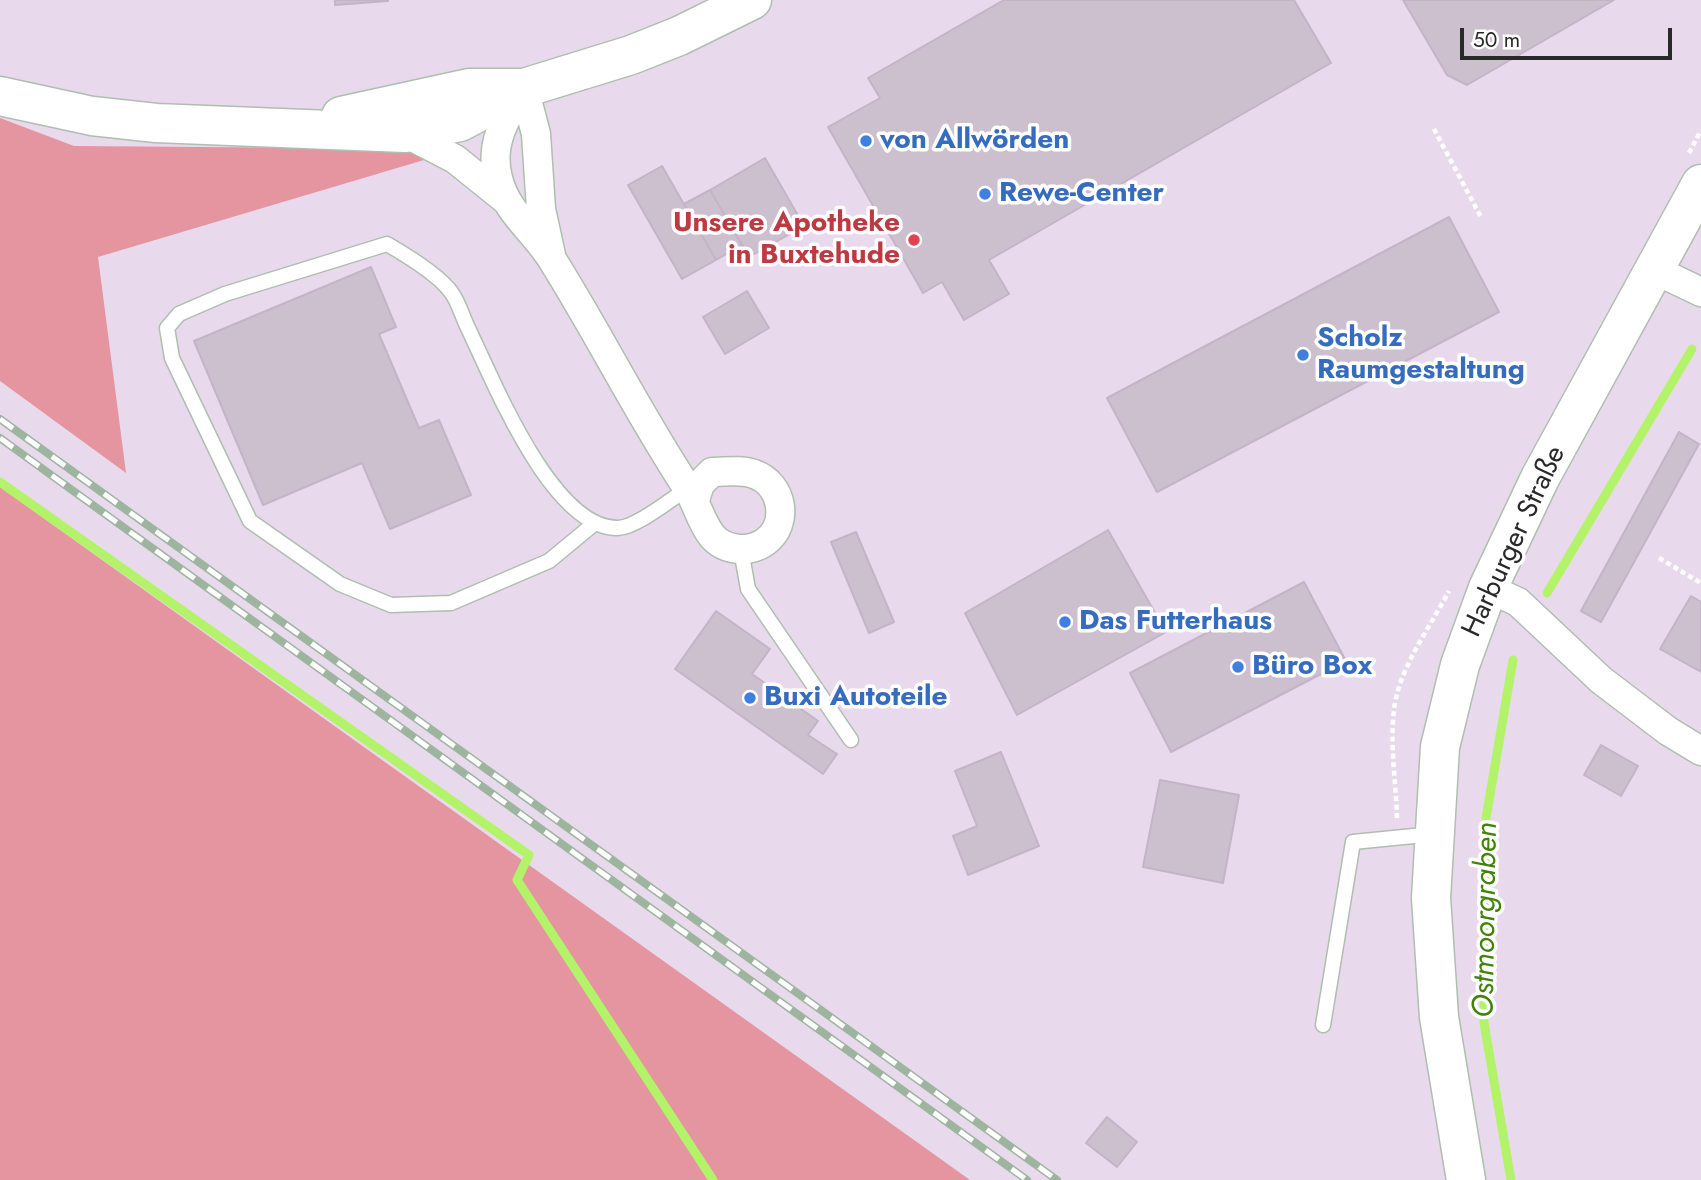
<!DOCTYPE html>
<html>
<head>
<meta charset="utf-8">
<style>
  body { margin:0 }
  #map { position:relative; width:1701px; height:1180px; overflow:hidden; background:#e8daec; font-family:Jost,sans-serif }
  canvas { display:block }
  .scale { position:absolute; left:1460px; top:28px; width:212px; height:32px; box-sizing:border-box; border:4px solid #292929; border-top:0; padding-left:9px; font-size:21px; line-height:24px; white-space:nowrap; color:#292929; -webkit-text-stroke:5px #fff; paint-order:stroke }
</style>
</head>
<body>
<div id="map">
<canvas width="1701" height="1180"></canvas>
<div class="scale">50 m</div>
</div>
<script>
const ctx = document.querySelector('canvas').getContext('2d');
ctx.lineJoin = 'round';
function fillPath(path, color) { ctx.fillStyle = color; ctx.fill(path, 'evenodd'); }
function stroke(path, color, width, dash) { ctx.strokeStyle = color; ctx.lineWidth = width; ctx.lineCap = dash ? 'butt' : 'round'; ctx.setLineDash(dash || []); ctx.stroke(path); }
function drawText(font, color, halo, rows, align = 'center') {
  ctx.font = font + ' Jost,sans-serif'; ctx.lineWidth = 7; ctx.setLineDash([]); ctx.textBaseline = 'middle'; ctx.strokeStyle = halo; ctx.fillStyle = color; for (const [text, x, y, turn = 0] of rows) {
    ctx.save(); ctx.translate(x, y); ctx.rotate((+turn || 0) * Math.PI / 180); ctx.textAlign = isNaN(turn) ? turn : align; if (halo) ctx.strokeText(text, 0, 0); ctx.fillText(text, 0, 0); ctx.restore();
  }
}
const green = new Path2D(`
  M0 118 74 146 461 149 98 257 126 473 0 381Z
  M0 487 970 1180H0Z`);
const stream = new Path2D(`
  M0 482 529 855 517 880 713 1180
  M1547 593 1692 349
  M1511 1180 1484 1023 1486 818 1513 660`);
const building = new Path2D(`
  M335 0H388V1L335 5Z
  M1004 0H1294L1331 63 989 260 1009 294 964 320 942 282 923 293 828 127 880 98 868 78Z
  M1403 0H1614L1467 85 1447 75Z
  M765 158 804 226 749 257 710 190Z
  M662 166 716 260 682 279 628 185Z
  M710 190 742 245 716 260 684 204Z
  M1449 217 1499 312 1157 492 1107 398Z
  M371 267 396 327 379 334 419 428 439 420 471 495 390 529 362 463 263 505 194 341Z
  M747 291 769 328 725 354 703 317Z
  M1679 432 1699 444 1601 622 1581 611Z
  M1108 530 1166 632 1017 715 965 613Z
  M856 532 894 622 869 633 831 542Z
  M1304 582 1346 661 1171 752 1130 673Z
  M1691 596 1701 602V672L1660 649Z
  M716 611 770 649 752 674 818 721 808 735 837 754 823 774 675 669Z
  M1601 745 1638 766 1621 796 1584 775Z
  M1001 752 1039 846 968 875 953 836 977 826 955 771Z
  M1160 780 1239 795 1223 883 1143 867Z
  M1107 1117 1137 1142 1117 1167 1086 1143Z`);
const path = new Path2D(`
  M1434 129 1482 219
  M1689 153 1701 130
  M1659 558 1701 583
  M1397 818C1396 778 1388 737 1396 698 1404 662 1432 623 1449 591`);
const lane = new Path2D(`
  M595 523 549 561 451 603 391 605 340 584 250 521 172 358 167 328 179 314 225 294 387 244C406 255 438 274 451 292 458 301 462 315 467 326 492 377 551 529 618 528 637 527 671 499 687 489
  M741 550 748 589 851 740
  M1323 1025 1353 842 1434 834`);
const street = new Path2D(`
  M524 88 536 134 541 209 551 255
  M523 90C505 117 489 145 498 178 506 213 536 232 553 261 600 336 639 415 688 489 697 504 701 522 712 536 725 551 749 553 765 542 790 524 783 484 754 474 742 469 725 472 712 472L700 484 695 500
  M405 133 455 159 506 200
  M1655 270 1701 292
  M1488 588 1518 602 1601 680 1668 731 1701 751`);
const secondary = new Path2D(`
  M0 96 92 116 156 123 405 133 460 122 524 88 631 55 679 36 752 0
  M341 116 469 88H520
  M1466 1180 1439 1017 1431 898 1440 747 1460 665 1488 588 1540 478 1701 184`);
const rail = new Path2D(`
  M0 419 1057 1180
  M0 438 1027 1180`);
const markers = [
  [866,141,7,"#3f7fe0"],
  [985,194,7,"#3f7fe0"],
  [914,240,7,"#e0444e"],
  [1303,355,7,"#3f7fe0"],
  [1065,622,7,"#3f7fe0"],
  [1238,667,7,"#3f7fe0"],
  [750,698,7,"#3f7fe0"]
];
const shopNames = [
  ["von Allwörden",880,141],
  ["Rewe-Center",999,194],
  ["Scholz",1317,339],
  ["Raumgestaltung",1317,371],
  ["Das Futterhaus",1079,622],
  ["Büro Box",1252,667],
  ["Buxi Autoteile",764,698]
];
const healthNames = [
  ["Unsere Apotheke",900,224],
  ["in Buxtehude",900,256]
];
const streetNames = [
  ["Harburger Straße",1515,542,-65]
];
const waterNames = [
  ["Ostmoorgraben",1487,920,-89]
];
fillPath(green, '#e595a0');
stroke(stream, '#b3f369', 9);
fillPath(building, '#ccbfce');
stroke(building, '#c5b4c8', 2);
stroke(lane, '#afbeaf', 17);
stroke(street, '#afbeaf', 31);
stroke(secondary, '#afbeaf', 41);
stroke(path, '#fff', 4.5, [5, 3.5]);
stroke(lane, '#fff', 14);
stroke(street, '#fff', 28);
stroke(secondary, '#fff', 38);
stroke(rail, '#9db59e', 8);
stroke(rail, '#fff', 5, [16]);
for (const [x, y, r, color] of markers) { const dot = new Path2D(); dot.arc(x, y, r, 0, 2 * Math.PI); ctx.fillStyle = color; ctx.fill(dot); stroke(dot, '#fff', 2.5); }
drawText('bold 28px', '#366cbe', '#fff', shopNames, 'left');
drawText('bold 28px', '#be3a42', '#fff', healthNames, 'right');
drawText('28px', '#292929', '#fff', streetNames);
drawText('italic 30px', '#41830a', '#fff', waterNames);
</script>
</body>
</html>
